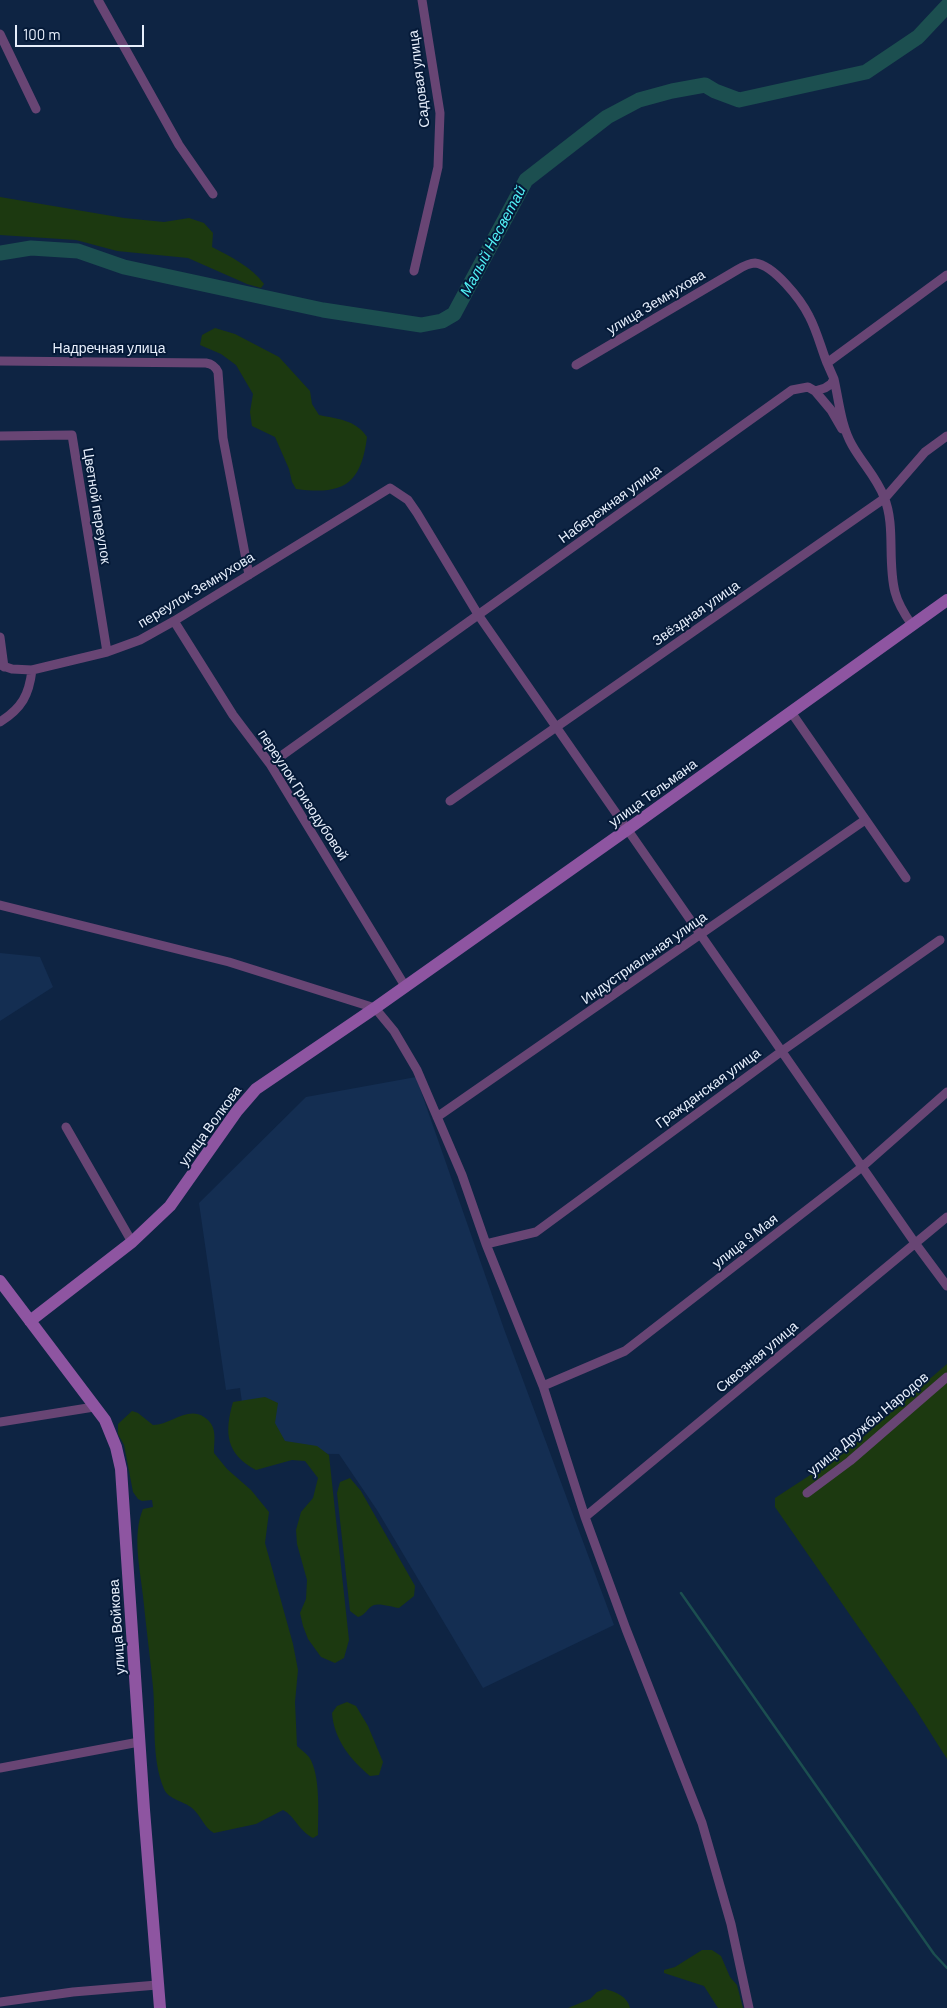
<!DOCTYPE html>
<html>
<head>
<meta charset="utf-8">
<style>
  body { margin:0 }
  #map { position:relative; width:947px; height:2008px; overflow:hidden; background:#0e2443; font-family:Barlow,sans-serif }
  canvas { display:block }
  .scale { position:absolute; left:15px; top:25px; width:129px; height:22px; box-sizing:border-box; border:2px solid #e7effc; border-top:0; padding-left:6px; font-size:15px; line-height:18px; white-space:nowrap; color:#e7effc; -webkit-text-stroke:4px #051a38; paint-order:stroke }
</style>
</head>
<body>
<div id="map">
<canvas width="947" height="2008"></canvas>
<div class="scale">100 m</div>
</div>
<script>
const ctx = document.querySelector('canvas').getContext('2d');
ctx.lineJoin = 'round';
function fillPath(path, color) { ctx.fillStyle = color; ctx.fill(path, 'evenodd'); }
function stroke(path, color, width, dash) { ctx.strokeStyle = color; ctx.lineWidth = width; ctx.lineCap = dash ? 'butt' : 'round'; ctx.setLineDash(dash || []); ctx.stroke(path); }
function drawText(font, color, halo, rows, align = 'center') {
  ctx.font = font + ' Barlow,sans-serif'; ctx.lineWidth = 4; ctx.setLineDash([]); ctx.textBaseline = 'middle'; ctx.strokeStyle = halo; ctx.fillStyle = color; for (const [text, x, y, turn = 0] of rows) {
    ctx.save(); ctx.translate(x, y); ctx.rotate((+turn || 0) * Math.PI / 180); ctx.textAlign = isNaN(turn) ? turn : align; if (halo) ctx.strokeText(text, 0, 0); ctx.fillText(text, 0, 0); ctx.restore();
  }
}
const built = new Path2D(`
  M0 953 40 957 53 987 0 1021Z
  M416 1077 504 1329 614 1625 483 1688 377 1510 339 1454 249 1453 240 1388 226 1390 199 1203 306 1097Z`);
const green = new Path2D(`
  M0 197 124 218 164 222 189 218 204 223 213 233 212 247C231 257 252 267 264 284L261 288 247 284 188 258 117 251 76 240 0 235Z
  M215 328 235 334 279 357 310 391 312 404 319 415C338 419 356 420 367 437 361 485 343 495 296 489L292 482 289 469 275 437 252 426 250 412 253 394 236 365 221 354 200 345 202 335Z
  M947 1364V1759L916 1710 775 1507V1498L844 1453Z
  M265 1397 278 1403 275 1423 285 1441 317 1446 329 1455 349 1640 344 1658 335 1663 321 1657 308 1639 303 1626 300 1613 306 1599 307 1580 297 1544 296 1530 301 1512 313 1498 318 1478 305 1461 292 1460 256 1470C226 1454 224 1433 233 1402Z
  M132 1411 138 1413 153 1425C171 1425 187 1406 204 1417 218 1426 214 1439 214 1453L227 1469 251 1490 269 1512 265 1543 293 1644 298 1670 295 1702 297 1746C301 1750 306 1753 309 1757 321 1775 318 1815 318 1835L313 1838C298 1830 295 1816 283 1810L256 1824 214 1833C204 1828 201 1815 192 1808 184 1801 169 1800 164 1789 151 1758 156 1720 153 1687 150 1657 146 1626 143 1596 140 1568 132 1535 143 1509L153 1507 152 1500 142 1501 138 1499 133 1492 124 1445 118 1434V1424Z
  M350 1478 361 1491 415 1586 414 1596 399 1608C393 1607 379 1603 374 1605 367 1608 366 1615 358 1617L350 1611 337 1493 340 1482Z
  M347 1702 356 1706 368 1726 383 1762 379 1775 370 1776C351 1760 334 1740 332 1713L337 1706Z
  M702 1950H712L721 1956 730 1977 737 1985 743 2008H718L704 1986 664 1973V1970L675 1967Z
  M605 1989C616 1992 627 1996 630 2008H568L590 1999 597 1992Z`);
const stream = new Path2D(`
  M681 1593 934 1954 947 1968`);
const river = new Path2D(`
  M0 253 31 248 78 251 124 267 323 310 421 325 442 321 454 314 526 180 607 117 639 100 672 91 705 85 715 91 739 100 866 72 918 37 947 6`);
const street = new Path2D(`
  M98 0 179 145 213 194
  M0 34 36 109
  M414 271 438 167 440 113 422 0
  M0 361 206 363C212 364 215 366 218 372L223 438 249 575
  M576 365 737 270C742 267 749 263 755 263 774 265 801 300 809 316 817 331 821 348 827 363
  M834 379C839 401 841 426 852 445 862 463 877 478 884 497 896 526 887 561 895 592 898 604 905 615 912 625
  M815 391 831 410 842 429
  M0 436 72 435 107 652
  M174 621 233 715 270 764 405 986
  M0 637 4 667
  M0 665 12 669 32 670 107 652 140 640 174 621 390 488 408 500 417 513 479 616 915 1243 947 1286
  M791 712 906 878
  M0 722C22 708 29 695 32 670
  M270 764 792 390 808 387 815 391 825 388 831 384 834 379 827 363 947 275
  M450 801 885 498 925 452 947 436
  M0 905 229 962 375 1008 394 1031 417 1070 462 1175 486 1244 543 1386 585 1517 626 1629 702 1823 731 1924 749 2008
  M437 1117 865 820
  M66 1127 132 1242
  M486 1244 536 1232 782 1051 940 940
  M543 1386 625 1351 862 1167 947 1092
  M0 1422 94 1407
  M807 1493 850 1461 947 1377
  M585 1517 947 1217
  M0 1768 139 1742
  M0 2002 73 1992 157 1985`);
const secondary = new Path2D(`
  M0 1281 105 1420 116 1447 121 1469 144 1810 160 2008
  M30 1321 132 1242 170 1206 237 1111 256 1089 375 1008 628 829 947 600`);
const streetNames = [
  ["Садовая улица",419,79,-97],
  ["улица Земнухова",656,302,-31],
  ["Надречная улица",109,348],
  ["Набережная улица",610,504,-36],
  ["Цветной переулок",97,506,81],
  ["переулок Земнухова",196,590,-31],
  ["Звёздная улица",696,613,-35],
  ["улица Тельмана",653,793,-36],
  ["переулок Гризодубовой",303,795,57],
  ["Индустриальная улица",644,958,-35],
  ["Гражданская улица",708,1088,-36],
  ["улица Волкова",210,1126,-54],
  ["улица 9 Мая",745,1241,-38],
  ["Сквозная улица",757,1357,-40],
  ["улица Дружбы Народов",868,1424,-40],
  ["улица Войкова",117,1627,-94]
];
const waterNames = [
  ["Малый Несветай",493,241,-62]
];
fillPath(built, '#142e52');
fillPath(green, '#1c3910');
stroke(stream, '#1c4f50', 2.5);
stroke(river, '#1c4f50', 15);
stroke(street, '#684574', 9);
stroke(secondary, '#8e55a1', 12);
drawText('14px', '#e7effc', '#051a38', streetNames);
drawText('italic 15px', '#51f1f5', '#051a38', waterNames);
</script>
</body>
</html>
